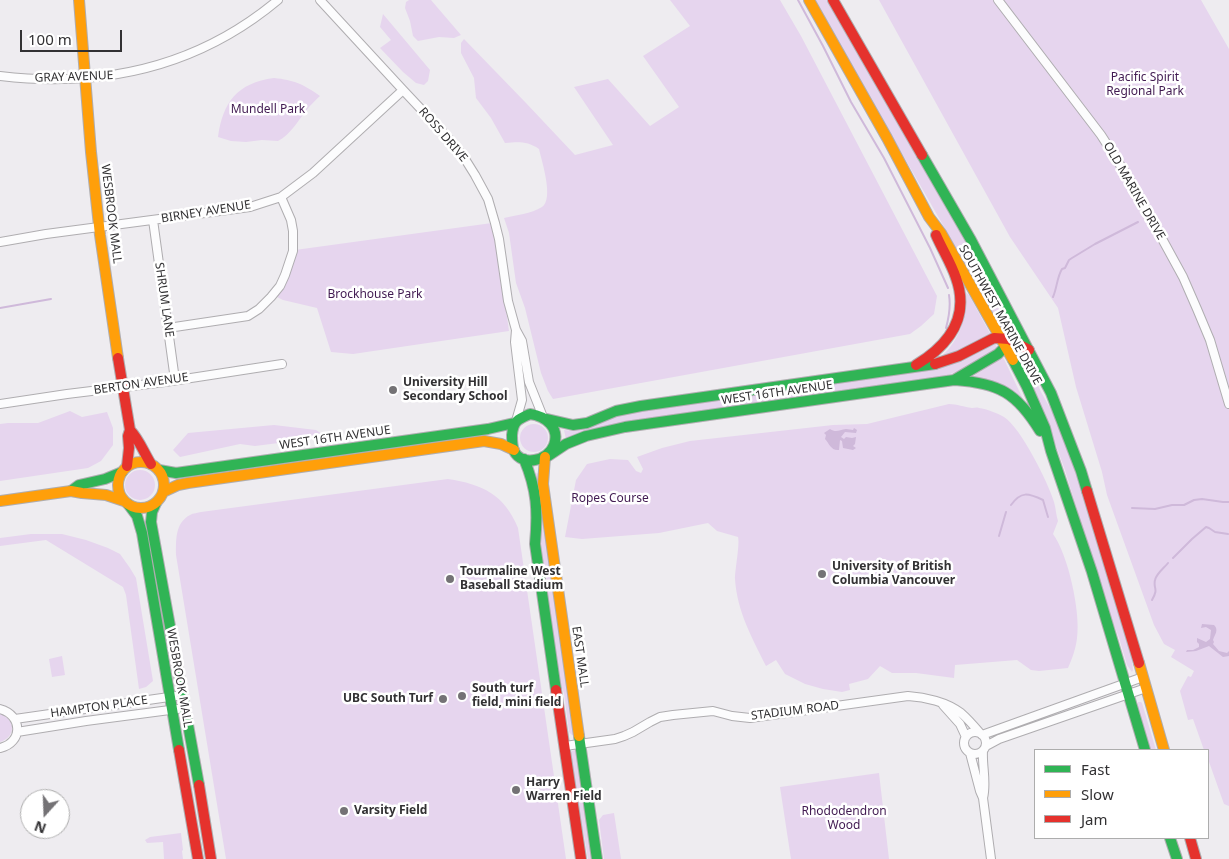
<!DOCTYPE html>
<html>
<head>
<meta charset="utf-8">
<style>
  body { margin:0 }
  #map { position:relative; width:1229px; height:859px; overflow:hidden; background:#eeecf0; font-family:"Noto Sans",sans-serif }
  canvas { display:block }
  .legend { position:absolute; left:1034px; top:749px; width:175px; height:90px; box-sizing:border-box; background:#fff; border:1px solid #adadad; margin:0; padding:6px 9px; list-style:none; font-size:15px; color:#323133 }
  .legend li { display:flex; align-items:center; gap:10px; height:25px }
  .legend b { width:25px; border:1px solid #adadad }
  .north { position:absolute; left:20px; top:789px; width:50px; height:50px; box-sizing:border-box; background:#fff; border:1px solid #adadad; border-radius:50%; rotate:200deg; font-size:14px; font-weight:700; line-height:20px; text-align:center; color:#323133 }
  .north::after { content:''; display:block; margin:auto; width:18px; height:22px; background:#747275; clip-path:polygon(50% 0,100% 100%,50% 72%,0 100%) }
  .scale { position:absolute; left:20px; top:30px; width:102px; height:22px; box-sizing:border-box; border:2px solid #323133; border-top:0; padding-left:6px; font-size:15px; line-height:18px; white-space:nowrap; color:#323133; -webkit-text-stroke:4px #fff; paint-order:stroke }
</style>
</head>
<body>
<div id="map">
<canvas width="1229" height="859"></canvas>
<ul class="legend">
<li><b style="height:6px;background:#30b455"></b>Fast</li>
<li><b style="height:6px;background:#ff9f0a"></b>Slow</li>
<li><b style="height:6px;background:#e5322d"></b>Jam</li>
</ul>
<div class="north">N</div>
<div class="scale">100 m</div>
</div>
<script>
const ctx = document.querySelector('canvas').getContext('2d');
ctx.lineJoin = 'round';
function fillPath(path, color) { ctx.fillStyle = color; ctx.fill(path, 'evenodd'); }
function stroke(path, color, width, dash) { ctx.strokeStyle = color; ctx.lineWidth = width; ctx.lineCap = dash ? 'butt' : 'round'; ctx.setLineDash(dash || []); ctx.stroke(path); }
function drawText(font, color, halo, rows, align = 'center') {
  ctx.font = font + ' "Noto Sans",sans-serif'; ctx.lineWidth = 5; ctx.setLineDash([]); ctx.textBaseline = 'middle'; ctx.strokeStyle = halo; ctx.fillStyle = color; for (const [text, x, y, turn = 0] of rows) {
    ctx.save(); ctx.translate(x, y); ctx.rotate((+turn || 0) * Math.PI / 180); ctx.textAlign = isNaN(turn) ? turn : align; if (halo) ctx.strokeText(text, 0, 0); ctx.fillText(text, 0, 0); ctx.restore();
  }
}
const green = new Path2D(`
  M409 0H431L461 35 454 38 439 37 418 41 413 36 410 21 405 8 406 2Z
  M670 0H780L801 36 937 296 934 314 921 326 910 334 553 399 548 391 541 373 525 308 516 283 509 233 504 218C516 215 531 214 542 207 554 199 542 162 539 149 527 141 519 142 505 143L491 118 476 98 474 78 461 53V43L464 39 526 103 575 155 613 145 574 87 608 79 650 126 679 107 643 56 690 26Z
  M814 0H827L1002 306C1007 316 1008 324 1006 335Z
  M879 0H1201L1229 49V806L1224 804 1208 759V750H1204L1193 719 1188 720 1180 691 1188 676 1191 677 1194 671 1171 657 1175 650 1164 644 1154 625 1107 495 1102 472 1076 387 1058 308 1010 237Z
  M383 14 430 70 428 81 424 85 416 83 403 72 380 48 391 40 380 27Z
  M274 78C294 80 303 84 320 96 315 101 310 105 306 111 297 122 291 134 278 141L262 140 246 142 231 141 218 137C223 102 237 83 274 78Z
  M492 223 497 245 509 331 353 354 331 352 317 308 283 300 275 296 295 250Z
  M964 291 969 295 992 337 937 360C959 343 968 318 964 291Z
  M992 344H995L998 349 971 366 940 378 819 396 818 386 912 372Z
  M1013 345 1019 350 1026 358 1041 392 1062 429 1098 537 1131 651 1133 670 1132 672 1127 665 1119 638 1105 602 1065 470 1055 443 1043 412 1012 346Z
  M1003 357 1023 399V401L972 377Z
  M814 386 815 397 566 439 564 430C585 433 597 423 616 417 622 415 629 414 636 412Z
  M949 404C957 404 964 407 972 408 974 408 977 407 979 408 987 409 997 413 1004 417 1021 428 1048 482 1054 502 1056 509 1056 515 1058 521L1053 534C1068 554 1081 613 1077 638 1076 648 1072 659 1068 668L1039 671 1031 670 1017 660 955 665 954 678 916 673H892L880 666 868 679 849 684 850 690 842 692 823 689 805 684 785 674 776 660 766 666C752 638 737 611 735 579 735 569 740 544 738 537L717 531 708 523 659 533 582 539 565 537 576 480 587 464 610 459 628 460 636 471 641 473 643 469 637 457 662 448 690 441 833 425 867 424Z
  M70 411 82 417 107 412 113 428V445L101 461 88 468 0 481V424L8 423H38Z
  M520 438a14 14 0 1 1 28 0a14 14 0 1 1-28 0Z
  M274 425 316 430 326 437 255 446 240 444 180 457 173 450 188 433Z
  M125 485a15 15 0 1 1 30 0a15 15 0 1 1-30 0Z
  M538 473 575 735H572L569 732 564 693 558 680 539 550 534 474Z
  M448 479C482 484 505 495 518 528L566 859H226L176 555C176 540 175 523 190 515 193 513 198 513 201 512Z
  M31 534H62L86 540 108 548 120 554 130 568 136 578 153 681 146 687 139 689 126 595 123 587 46 540 0 546V538Z
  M62 656 65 675 52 677 49 659Z
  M1138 702H1141L1142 703 1156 750H1149C1146 738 1135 713 1138 702Z
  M0 714C16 719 16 737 0 742Z
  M575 750 577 751 593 859H588L584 835 577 808 570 754 572 751Z
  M879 773 889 859H791L780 787Z
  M614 813 621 859H604L599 820 603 815Z
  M181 833 183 850 182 851 183 859H164L163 842 147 843 145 840 150 837Z`);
const water = new Path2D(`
  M854 428 857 430 856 433 845 432 841 437 844 439 846 437 852 438 856 437 855 444 853 446 856 448 853 450 843 448 842 441 840 440 839 450C831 451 829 443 825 439L826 435 824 433 830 429C836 433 839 430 846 429 849 429 851 430 853 430Z
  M1202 624 1214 625C1219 630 1215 634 1213 640L1214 642 1213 644 1219 651 1227 653 1229 651V656L1223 657 1209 646 1196 651 1186 652 1187 650H1193L1199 647V644L1197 642V638L1206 642 1210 639 1211 630 1206 627 1201 628Z`);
const stream = new Path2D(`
  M798 0 823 46 851 102 884 158 930 248 948 288
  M1053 297C1057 288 1057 277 1062 269L1065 268 1069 260 1072 258 1095 244 1138 222
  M0 308 51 299
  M946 328C949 317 951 307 949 295
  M1011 505C1021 491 1028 493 1043 500L1048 517
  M1132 508 1155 509 1172 505H1184L1194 500 1202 499 1223 502H1229
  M999 536 1006 512
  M1173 558 1192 539 1206 527 1209 528 1215 532 1228 534
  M1152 600C1159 588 1153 589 1155 580 1156 574 1164 568 1168 563`);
const street = new Path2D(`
  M320 0 403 90 451 141 465 159 475 175 488 199 495 223 499 239 508 301 516 330 522 341 529 382 543 417
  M998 0 1101 135 1131 182 1183 277 1197 309 1210 340 1229 404
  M0 76C102 88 198 67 278 0
  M153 220 175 380
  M0 242 46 234 250 207 281 197 313 173 403 90
  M168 328 248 316 259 309 271 297 280 286 285 275 293 251V231L291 220 281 197
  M516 330 515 342 522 400 516 421
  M0 404 67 394 165 382 282 364
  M943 705 960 724 966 737
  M0 709C23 715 23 743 0 748
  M15 719 183 695
  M17 732 86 721 185 708
  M964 743a11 11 0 1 1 22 0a11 11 0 1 1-22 0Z
  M982 735 1143 677
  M565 746 615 739 624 736 633 732 650 722 660 717 673 715 713 711 732 716 750 718 908 696C925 697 947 702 961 713 968 719 974 726 980 733
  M986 746 999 739 1146 688
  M983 751C982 766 987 783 983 798L991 859
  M970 753 980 791 983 798`);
const fast = new Path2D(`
  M922 155 971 240 1051 393 1081 471 1087 491
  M1013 360 1027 387 1045 428 1051 451 1092 572 1145 750
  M955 380C999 383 1017 393 1040 431
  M530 414C546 416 560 428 554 445 548 461 522 467 514 451 512 446 512 440 512 435 513 421 518 419 530 414Z
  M547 419 573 425 587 423 616 411 641 406 935 364
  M548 456 566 444 586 436 625 427 954 380 998 354 1006 346
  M524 459C537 490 538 511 535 544L556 690
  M159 470 176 473 488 429 514 423
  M71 491 79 485 105 479 122 472
  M156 503 152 512 151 522 199 785
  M128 504 137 516 142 533 179 750
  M579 736 597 859
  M1170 838 1177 859`);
const slow = new Path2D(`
  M79 0 91 152 100 235 118 358
  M809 0 887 138 929 217 941 233 1013 360
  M545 457 543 484 579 736
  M118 485a23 23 0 1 1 46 0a23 23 0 1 1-46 0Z
  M163 492 178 485 188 483 484 441 501 444 514 450
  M0 501 71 491 82 493 106 495 124 501
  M1139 663 1164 750`);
const jam = new Path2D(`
  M833 0 922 155
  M118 358 130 430C139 439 144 453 151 464
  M935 364 959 356 994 338 1009 339 1029 350
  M916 365C949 345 970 317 956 278 951 263 942 249 936 235
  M127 466 129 448 128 436 130 430
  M1087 491 1139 663
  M556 690 581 859
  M179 750 198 859
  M199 785 211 859
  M1190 838 1196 859`);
const markers = [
  [393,390,5,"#747275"],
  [822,574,5,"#747275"],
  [450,579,5,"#747275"],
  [462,696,5,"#747275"],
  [443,699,5,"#747275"],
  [516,790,5,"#747275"],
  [344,811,5,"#747275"]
];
const streetNames = [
  ["GRAY AVENUE",74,77,-2],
  ["ROSS DRIVE",443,135,49],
  ["OLD MARINE DRIVE",1134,191,60],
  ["BIRNEY AVENUE",206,212,-9],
  ["WESBROOK MALL",111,214,83],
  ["SHRUM LANE",164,300,82],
  ["SOUTHWEST MARINE DRIVE",1000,315,61],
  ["BERTON AVENUE",141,384,-8],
  ["WEST 16TH AVENUE",777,393,-8],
  ["WEST 16TH AVENUE",335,438,-8],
  ["EAST MALL",580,657,82],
  ["WESBROOK MALL",179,678,80],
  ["HAMPTON PLACE",99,707,-8],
  ["STADIUM ROAD",795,711,-7]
];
const parkNames = [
  ["Pacific Spirit",1145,78],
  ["Regional Park",1145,92],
  ["Mundell Park",268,110],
  ["Brockhouse Park",375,295],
  ["Ropes Course",610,499],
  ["Rhododendron",844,812],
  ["Wood",844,826]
];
const poiNames = [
  ["University Hill",403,383],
  ["Secondary School",403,397],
  ["University of British",832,567],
  ["Columbia Vancouver",832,581],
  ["Tourmaline West",460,572],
  ["Baseball Stadium",460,586],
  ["South turf",472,689],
  ["field, mini field",472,703],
  ["UBC South Turf",433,699,"right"],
  ["Harry",526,783],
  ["Warren Field",526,797],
  ["Varsity Field",354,811]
];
fillPath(green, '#e6d5ee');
fillPath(water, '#cfb9da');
stroke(stream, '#cfb9da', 2);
stroke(street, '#afadb0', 10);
stroke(fast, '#afadb0', 12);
stroke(slow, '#afadb0', 12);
stroke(jam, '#afadb0', 12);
stroke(street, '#fcfcfd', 8);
stroke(fast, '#30b455', 10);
stroke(slow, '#ff9f0a', 10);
stroke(jam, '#e5322d', 10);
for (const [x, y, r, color] of markers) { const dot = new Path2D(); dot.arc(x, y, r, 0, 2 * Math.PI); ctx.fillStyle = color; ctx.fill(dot); stroke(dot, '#fff', 2); }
drawText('12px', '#323133', '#fff', streetNames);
drawText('12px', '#411a51', '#fff', parkNames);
drawText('bold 12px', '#323133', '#fff', poiNames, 'left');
</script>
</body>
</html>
